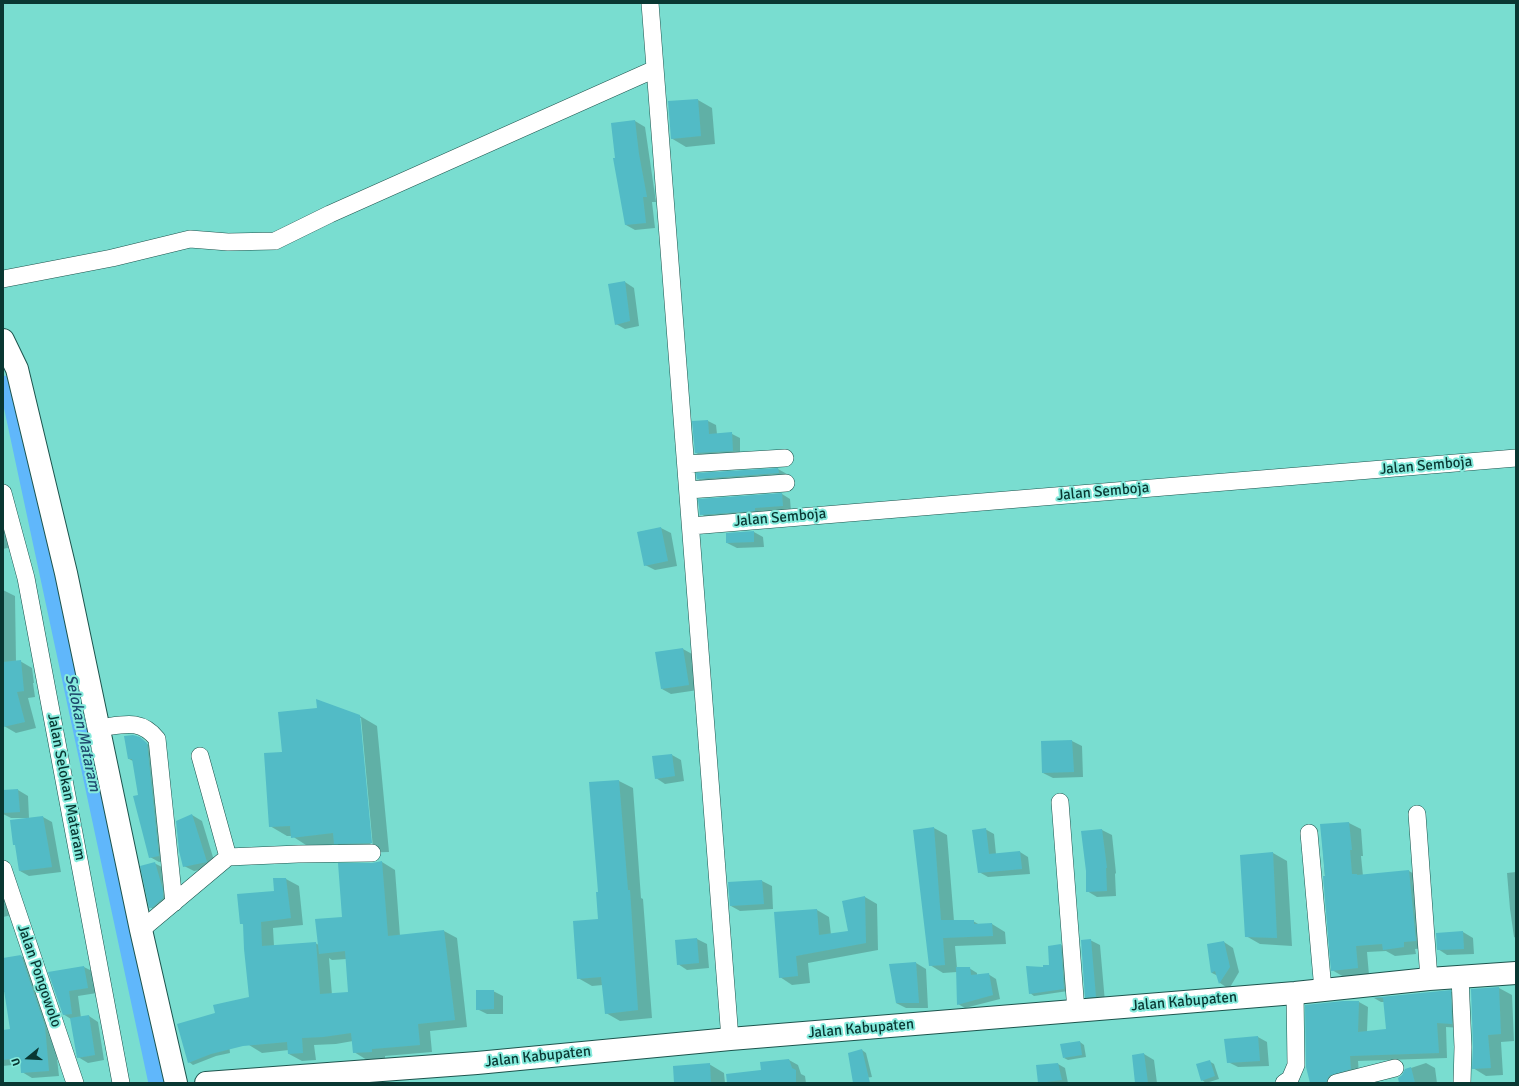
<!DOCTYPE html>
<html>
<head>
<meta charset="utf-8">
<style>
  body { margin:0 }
  #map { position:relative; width:1519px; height:1086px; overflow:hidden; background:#79ddd0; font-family:Signika,sans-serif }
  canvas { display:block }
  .frame { position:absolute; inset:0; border:4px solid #093732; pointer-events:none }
  .north { position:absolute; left:8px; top:1038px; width:40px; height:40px; -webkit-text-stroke:3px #86ebdd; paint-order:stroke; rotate:252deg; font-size:11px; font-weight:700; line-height:16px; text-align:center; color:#093732 }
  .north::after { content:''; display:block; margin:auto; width:14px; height:18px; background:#093732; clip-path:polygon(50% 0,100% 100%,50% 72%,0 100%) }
</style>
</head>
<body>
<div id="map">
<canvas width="1519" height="1086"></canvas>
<div class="frame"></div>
<div class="north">U</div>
</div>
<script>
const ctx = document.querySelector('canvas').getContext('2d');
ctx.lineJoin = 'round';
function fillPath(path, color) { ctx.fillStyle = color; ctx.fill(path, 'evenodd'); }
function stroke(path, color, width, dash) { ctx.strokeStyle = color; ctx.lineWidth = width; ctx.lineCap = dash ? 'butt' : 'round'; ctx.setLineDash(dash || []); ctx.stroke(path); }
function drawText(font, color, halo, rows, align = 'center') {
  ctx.font = font + ' Signika,sans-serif'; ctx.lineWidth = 4; ctx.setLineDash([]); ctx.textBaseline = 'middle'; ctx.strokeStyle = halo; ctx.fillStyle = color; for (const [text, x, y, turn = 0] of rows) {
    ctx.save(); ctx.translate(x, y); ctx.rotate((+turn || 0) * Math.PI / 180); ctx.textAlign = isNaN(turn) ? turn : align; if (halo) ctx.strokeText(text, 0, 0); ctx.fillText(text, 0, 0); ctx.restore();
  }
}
const shadow = new Path2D(`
  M698 100 712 108 715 144 686 147 671 138Z
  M635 121 645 127 656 202H652L655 228 635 230 626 225 616 158Z
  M625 282 634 288 639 326 625 329 616 324Z
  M708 421 716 425 717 434H732L740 438V455L704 457 696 453Z
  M778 469 787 474V478L706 484 698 479Z
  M782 494 790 499 791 511 709 519 701 514Z
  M3 519 11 547 3 549Z
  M661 528 671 533 677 566 655 570 645 565 639 532Z
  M754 532 763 537 764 547 737 548 727 543Z
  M3 590 15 596 16 662 20 661 32 668 34 683H33L35 697 28 698 36 728 16 733 4 726 3 717Z
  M683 649 692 654 698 690 671 694 662 689Z
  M360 716 377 726 389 852 352 853 337 844 309 847 292 836H287L270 826 283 753ZM359 718H361L373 848H371Z
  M139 738 156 750 168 861 159 862 150 857 133 761 129 759Z
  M1072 741 1082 746 1083 777 1053 778 1043 773Z
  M672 755 681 760 684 781 665 784 656 778Z
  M619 781 633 788 641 898 643 899 652 1018 620 1021 606 1013 603 985 592 986 578 978 599 920V893L590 783Z
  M18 790 28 796 29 818H11L3 814V791Z
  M192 815 202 821 216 867 194 871 184 866Z
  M43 817 52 822 61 872 29 876 20 871Z
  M1349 823 1361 829 1363 856H1361L1363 876 1409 871 1421 878 1427 948 1415 949 1416 954 1395 956 1386 951 1367 952 1369 975 1344 977 1332 970 1321 825Z
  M934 828 947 835 954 921H973L980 925 992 924 1005 932 1006 944 955 946 957 968H969L977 973V975L988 974 996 979 1000 999 965 1008 958 1004 957 972 943 973 930 965Z
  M985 829 994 834 996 854 1020 852 1028 857 1030 874 988 877 979 872Z
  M1102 830 1112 835 1116 873 1115 874 1116 896 1097 897 1087 891V871L1082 832Z
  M1273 853 1287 861 1292 946 1260 944 1246 936Z
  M382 862 395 870 400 936 444 931 457 938 467 1027 430 1031 432 1052 385 1056V1058L367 1060 354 1052 353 1041 336 1044 314 1045 316 1060 302 1061 289 1054V1050L262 1053 249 1045 250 998 244 925 241 923 275 892 286 879 299 886 303 925 273 928 274 946 315 943 319 945 343 918 372 864ZM329 958 332 960 347 959 349 993 332 995Z
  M154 863 164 868 172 896 160 913 150 907Z
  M1516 872V938L1514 937 1510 909 1507 873Z
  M762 881 772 886 773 909 740 911 731 906 729 883Z
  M3 891 12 915 3 917Z
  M865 897 877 904 878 950 808 963 810 983 792 985 780 977 817 910 829 917 831 935 849 932Z
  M1463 932 1473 938 1474 954 1447 955 1438 949 1437 934Z
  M697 939 707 944 709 968 687 970 678 964Z
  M1090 940 1100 945 1105 1002H1095L1086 997Z
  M1224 942 1233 948 1239 972 1229 989 1220 983 1218 976 1212 973 1208 945Z
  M1061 945 1065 947 1068 991 1034 996 1030 993 1044 968 1050 966Z
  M21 956 31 961 54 1032 59 1076 32 1078 22 1072 21 1064 3 1066V1031L11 1030 5 992H3V959Z
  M916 963 926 969 928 1008H906L896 1003Z
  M84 967 94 972 97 993 78 996 81 1018 89 1016 98 1022 104 1060 88 1063 78 1057 71 1019 63 1014 50 973Z
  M1499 988 1512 995 1514 1041 1501 1042 1503 1075 1486 1076 1473 1068Z
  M493 991 503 996V1014H487L477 1009Z
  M1450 991 1459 996 1461 1028 1446 1027 1447 1058 1358 1061 1359 1074 1337 1083H1311L1359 1002 1368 1007 1367 1032 1387 1030 1385 1002H1381L1374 998Z
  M226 1014 230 1053 216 1056 193 1065 189 1062Z
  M1258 1037 1267 1042 1269 1066 1238 1067 1228 1062Z
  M1080 1042 1084 1045 1086 1057 1068 1060 1064 1058Z
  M862 1050 866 1053 872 1077 857 1079Z
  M1144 1054 1154 1060 1157 1083H1136L1133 1056Z
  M789 1060 798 1065 801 1074 805 1076 806 1083H737Z
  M1209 1061 1214 1064 1219 1079 1206 1083 1202 1080Z
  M1426 1063 1435 1068 1437 1083H1400L1405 1070Z
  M709 1064 724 1073 725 1083H675Z
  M1058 1064 1065 1068 1068 1083H1039L1037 1066Z`);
const canal = new Path2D(`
  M3 384 12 405 157 1083`);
const building = new Path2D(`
  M698 99 701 136 671 139 668 101Z
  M635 120 639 154 647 197H643L646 223 625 225 613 158H615L611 123Z
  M625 281 630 321 615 325 608 284Z
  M708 420 709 434 732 432 733 451 695 453 692 421Z
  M778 468 779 473 697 479 696 473Z
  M782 493 783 506 755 508V511L700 515 698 499Z
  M661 527 668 561 644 566 637 532Z
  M754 531V542L726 543V533Z
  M683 648 689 685 661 689 655 652Z
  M21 660 24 691 17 692 25 722 3 727V662Z
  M316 699 360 715 372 843 334 844 333 833 291 838 290 826 269 827 264 753 282 752 278 712 317 708Z
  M133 735 140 737 147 743 159 856 149 858 133 796 138 795 132 759H128L124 736Z
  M1072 740 1074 772 1042 773 1041 741Z
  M672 754 675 776 655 779 652 756Z
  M619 780 628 890H630L638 1010 605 1014 601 977 577 979 573 921 598 919 596 892H598L589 782Z
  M18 789 20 812 3 813V790Z
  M192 814 207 862 183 867 179 851 176 821Z
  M43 816 52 867 19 871 15 845H13L10 820Z
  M1349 822 1352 850H1350L1352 874H1357V875L1409 870 1416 941 1404 942V947L1383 950 1382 944 1356 946 1358 968 1331 971 1323 876H1325L1320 824Z
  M934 827 941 920H974V924L992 923 993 936 943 938 945 965 929 966 913 830Z
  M986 828 989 854 1020 851 1022 869 978 873 972 830Z
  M1102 829 1107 868H1106L1107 891 1086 892V871L1081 831Z
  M1273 852 1277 938 1245 937 1240 855Z
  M382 861 388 936 444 930 455 1020 418 1024 420 1045 372 1049V1052L353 1053 351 1033 323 1037 302 1038 303 1053 288 1054 287 1042 243 1046 211 1054 188 1063 177 1024 215 1013 213 1005 249 997 244 949 243 924H240L237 894 274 891 273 878H286L291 918 261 922 262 946 316 942 320 994 348 992 345 951 319 954 315 919 342 917 338 863H372Z
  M155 862 163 890V898L153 907 149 908 140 866Z
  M762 880 764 904 730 906 728 882Z
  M865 896 866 943 796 956 798 976 779 978 774 912 817 909 819 935 848 931 842 901Z
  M1463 931 1464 949 1437 950 1436 933Z
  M697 938 699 963 677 965 675 940Z
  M1091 939 1096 997 1085 998 1081 940Z
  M1224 941 1230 967 1219 984 1215 971 1211 973 1207 944Z
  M1061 944 1064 989 1029 994 1026 966 1043 967V965H1049L1048 946Z
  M21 955 45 1026 49 1071 21 1073 20 1058 3 1060V1030L10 1029 3 984V958Z
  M916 962 919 1003H896L889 964Z
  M84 966 88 988 69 991 72 1014 63 1015 48 972Z
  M956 967H970L971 975 989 973 993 995 957 1005Z
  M1499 987 1501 1034 1488 1035 1491 1068 1472 1069 1473 1047 1471 989Z
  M476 990H494V1009L476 1010Z
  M1451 990 1452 1024 1437 1023 1439 1053 1350 1056 1351 1069 1329 1076 1326 1083H1310L1306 1067 1305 1005 1343 1001H1359L1358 1032 1386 1029 1383 998H1371Z
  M89 1015 95 1055 77 1058 70 1018Z
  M1258 1036 1260 1061 1227 1063 1224 1039Z
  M1080 1041 1082 1055 1063 1058 1060 1044Z
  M862 1049 870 1083H853L848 1053Z
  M1144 1053 1148 1083H1135L1132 1055Z
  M789 1059 792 1068 796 1070V1083H727L726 1074 761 1070 760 1062Z
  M1210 1060 1215 1076 1201 1081 1196 1064Z
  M710 1063 711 1083H674L673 1066Z
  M1058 1063 1062 1080 1038 1083 1036 1065Z
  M1411 1067 1415 1083H1399L1398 1078 1402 1075 1405 1069Z`);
const street = new Path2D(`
  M650 3 730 1039
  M3 279 112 258 190 239 228 242 275 241 330 214 655 69
  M686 464 785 458
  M688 490 786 483
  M3 493 26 578 121 1083
  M691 526 1516 458
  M99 728C123 725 140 718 157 739L174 903
  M200 756 228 857
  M1060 802 1076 1011
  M1417 814 1429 979
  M1309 833 1323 990
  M3 869 75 1083
  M141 930 228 857 298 854 372 853
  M1460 977 1463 1047 1462 1083
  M1284 1083 1290 1079 1296 1065 1295 993
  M1336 1083 1395 1068`);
const secondary = new Path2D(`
  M3 340 17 369 66 573 141 930 176 1083
  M206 1083 477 1063 730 1039 1295 993 1429 979 1516 973`);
const streetNames = [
  ["Jalan Semboja",1426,466,-5],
  ["Jalan Semboja",1103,492,-5],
  ["Jalan Semboja",780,518,-5],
  ["Jalan Selokan Mataram",66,787,79],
  ["Jalan Pongowolo",39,976,71],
  ["Jalan Kabupaten",1184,1002,-5],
  ["Jalan Kabupaten",861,1029,-5],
  ["Jalan Kabupaten",538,1057,-6]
];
const waterNames = [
  ["Selokan Mataram",82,733,78]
];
fillPath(shadow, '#0003');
stroke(canal, '#60b7fb', 17);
fillPath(building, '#52bbc6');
stroke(street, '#1d544d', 18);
stroke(secondary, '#1d544d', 24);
stroke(street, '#fff', 17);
stroke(secondary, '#fff', 22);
drawText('15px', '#093732', '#86ebdd', streetNames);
drawText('italic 16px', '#1f4c6f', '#86ebdd', waterNames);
</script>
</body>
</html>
